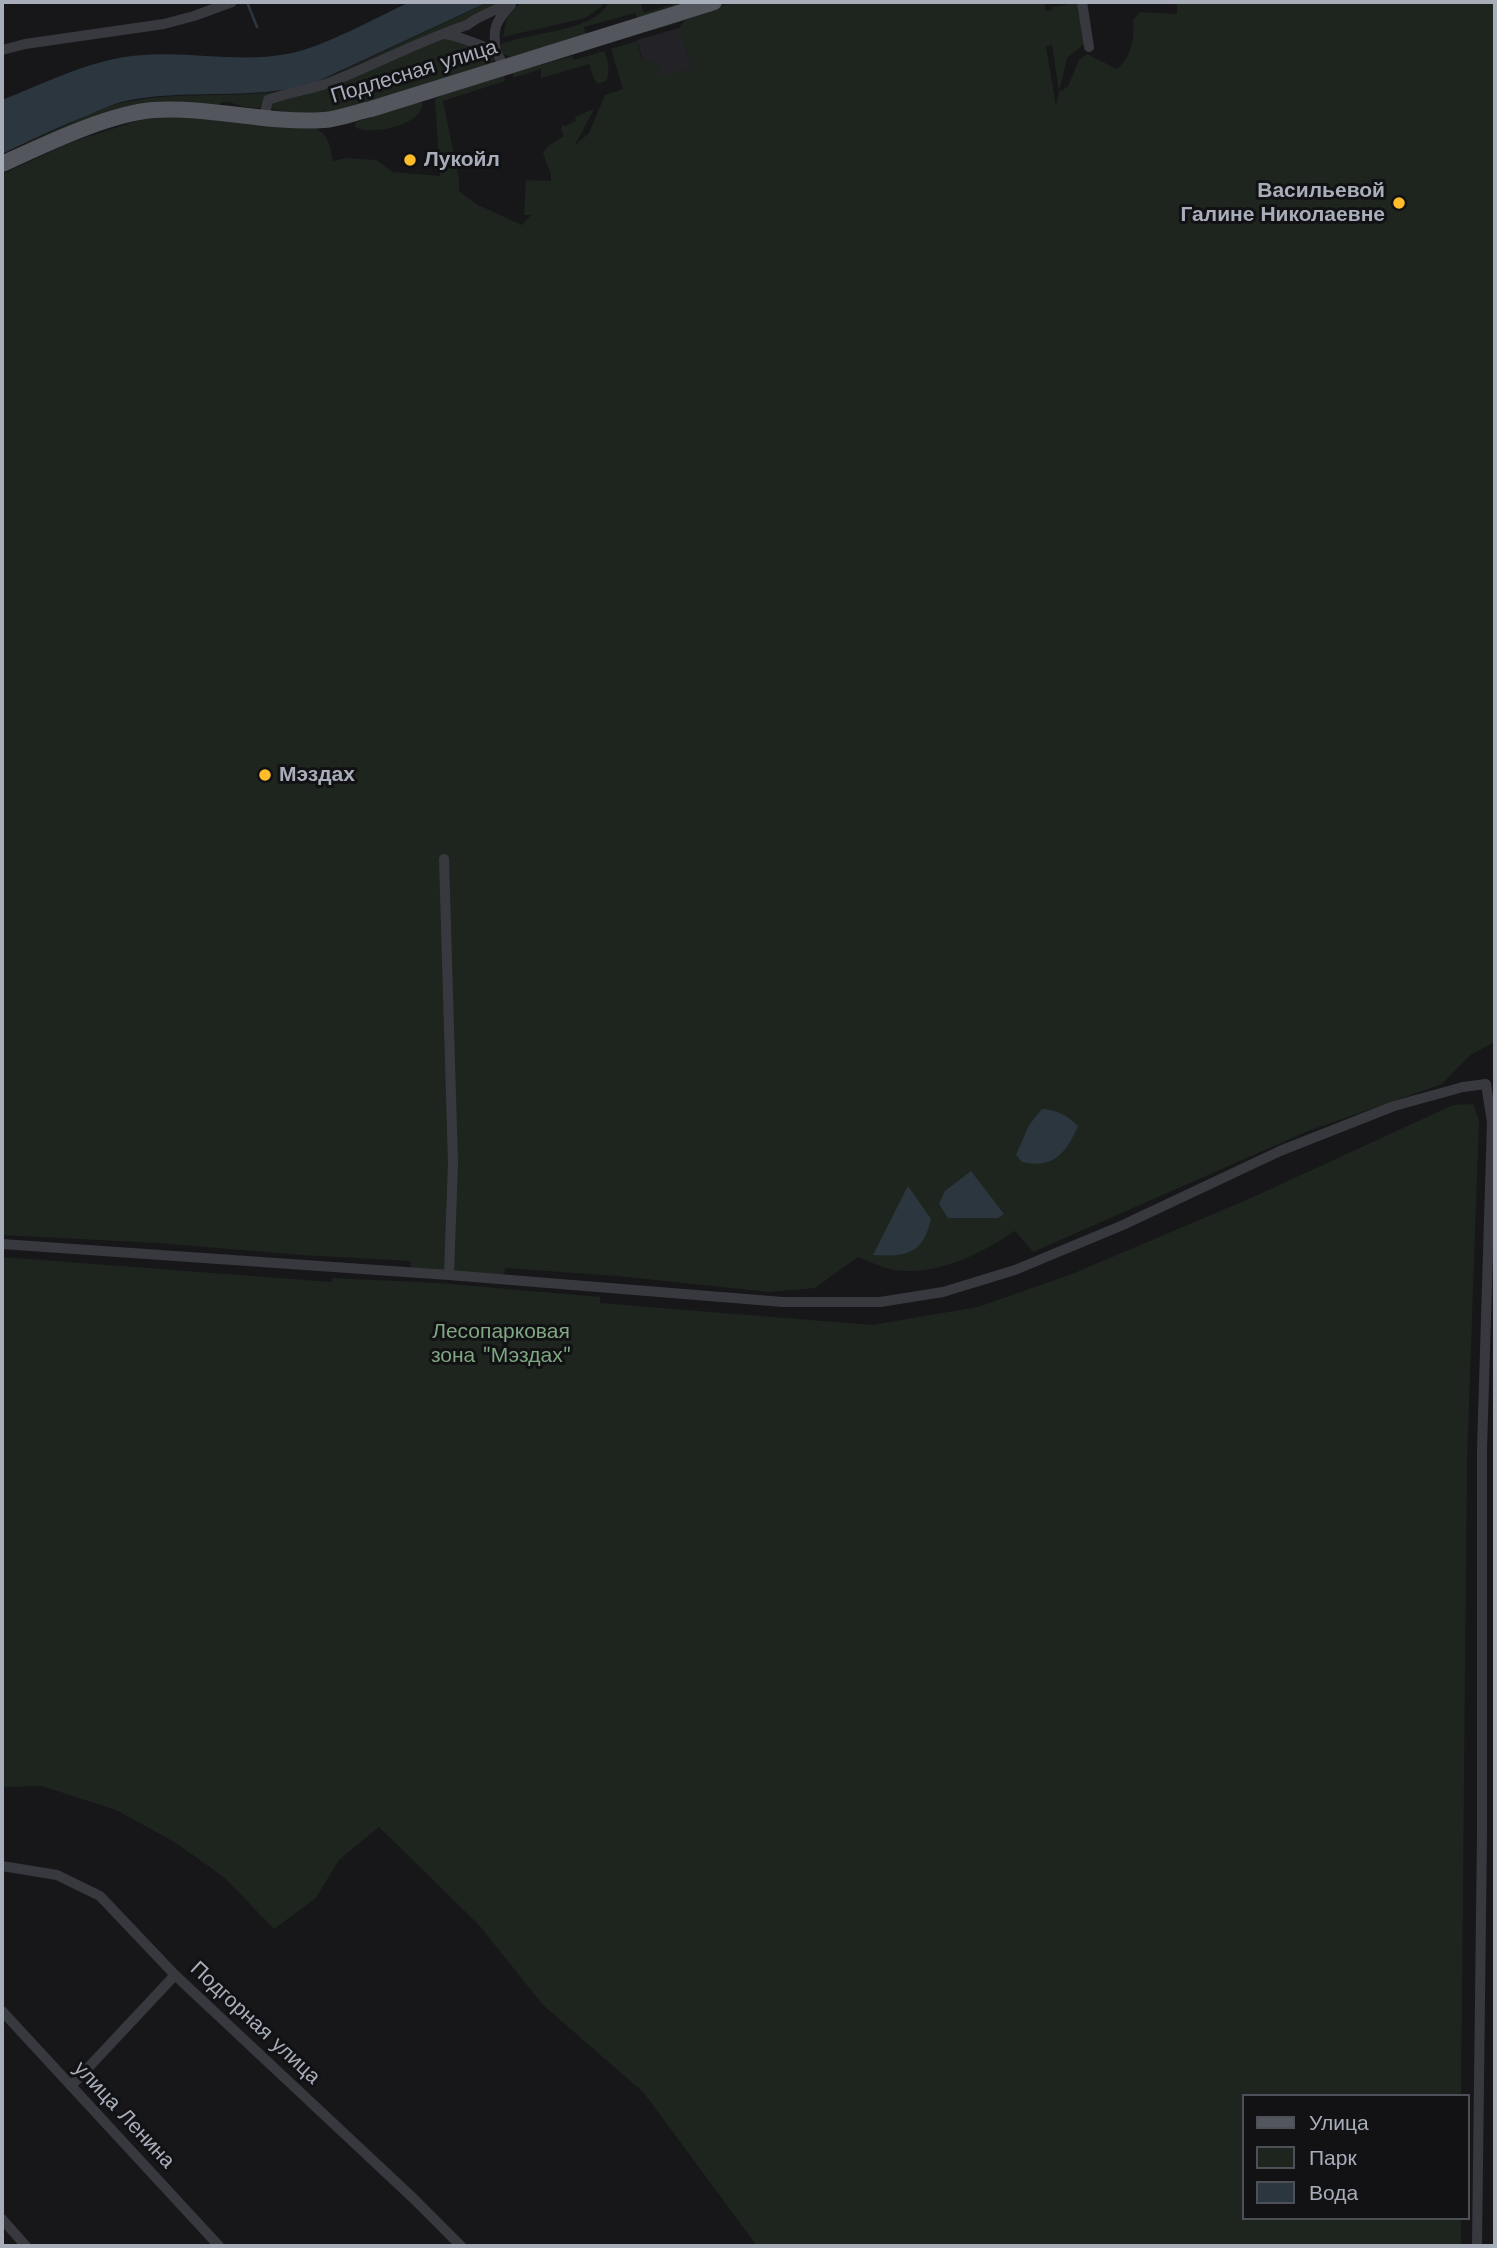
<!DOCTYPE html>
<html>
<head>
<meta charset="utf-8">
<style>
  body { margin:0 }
  #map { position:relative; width:1497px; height:2248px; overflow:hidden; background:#17171a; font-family:"Work Sans",sans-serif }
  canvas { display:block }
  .frame { position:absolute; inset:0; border:4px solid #a8adba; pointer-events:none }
  .legend { position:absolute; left:1242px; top:2094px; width:228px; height:126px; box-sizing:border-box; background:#121215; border:2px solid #4e5057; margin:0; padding:9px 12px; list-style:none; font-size:21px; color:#a8adba }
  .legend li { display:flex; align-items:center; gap:14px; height:35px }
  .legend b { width:35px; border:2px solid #4e5057 }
</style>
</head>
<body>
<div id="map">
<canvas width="1497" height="2248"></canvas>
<div class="frame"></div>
<ul class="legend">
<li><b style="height:9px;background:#54565e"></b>Улица</li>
<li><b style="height:19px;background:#1d251e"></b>Парк</li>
<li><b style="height:19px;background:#2c363f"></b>Вода</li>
</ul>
</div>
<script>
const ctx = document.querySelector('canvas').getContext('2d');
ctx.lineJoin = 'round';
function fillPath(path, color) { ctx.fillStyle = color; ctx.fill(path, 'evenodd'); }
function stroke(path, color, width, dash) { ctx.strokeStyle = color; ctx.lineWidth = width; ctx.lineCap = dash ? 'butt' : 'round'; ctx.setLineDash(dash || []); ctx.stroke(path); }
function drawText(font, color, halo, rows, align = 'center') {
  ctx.font = font + ' "Work Sans",sans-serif'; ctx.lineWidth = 6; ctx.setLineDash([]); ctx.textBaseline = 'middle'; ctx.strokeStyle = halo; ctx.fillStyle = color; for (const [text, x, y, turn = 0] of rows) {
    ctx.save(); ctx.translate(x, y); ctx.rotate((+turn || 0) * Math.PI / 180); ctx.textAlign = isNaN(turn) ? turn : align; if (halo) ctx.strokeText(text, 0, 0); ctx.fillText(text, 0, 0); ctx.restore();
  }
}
const built = new Path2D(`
  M679 28 692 68 649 81 637 40Z`);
const green = new Path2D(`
  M489 2H503L448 29 471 46 493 56 494 59 492 63 360 105 318 114H292L273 109 244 107 229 102H222L218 106 175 104 2 157V155C31 141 60 127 90 114 100 111 110 105 121 103 184 88 249 103 314 84Z
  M521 2H603L601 7 585 18 503 37 507 18Z
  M609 2H640L644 13 680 2H693L637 18 635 13 584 27 586 35 510 57 502 53 501 44C529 32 596 32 609 2Z
  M734 2H755L750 4 772 2H1044L1046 11 1052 10V7L1066 5V2H1078L1084 44 1067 58 1059 92 1052 45 1046 46 1056 106 1059 92 1068 86 1079 60 1087 54 1117 69C1131 58 1135 38 1133 20L1140 12 1177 14V5L1163 2H1495V1042L1470 1055 1442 1084 1308 1131 1033 1252 1015 1231C981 1254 937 1276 894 1270 882 1268 869 1261 858 1257L815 1288 769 1292 617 1276 505 1268 504 1276 411 1269 410 1261 301 1255 157 1243 2 1235V174L72 142 145 118 175 116 316 129C330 135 330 148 333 161L346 158 376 160 393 172 440 176 435 99 442 95 504 76 505 81 443 101 459 179V191L476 204 522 225 531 215H524L526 180 551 181V175L543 153 548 146 564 136 561 130 562 125 565 126 576 121 575 117 594 109 575 145 589 133 605 95 623 89 611 49 637 41 642 60 657 63 661 77 692 68 679 29 684 21 647 32 646 28Z
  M604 51C608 61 611 70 606 81L598 84 594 79 589 64 541 78V69L513 78V73L572 56 574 60Z
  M415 103H423C422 106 421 111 419 113 409 127 369 135 355 127V124L359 121Z
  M1473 1104 1479 1120 1467 1459 1461 2096H1243V2218H1461V2246H757L644 2093 543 2005 479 1925 379 1827 339 1860 316 1898 274 1929 225 1878 176 1843 116 1810 42 1786 2 1787V1257L331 1282 332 1278 438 1283 600 1297V1303L872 1325 978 1307 1072 1274 1251 1198 1453 1105Z
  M1495 1593V2169L1493 2032Z`);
const water = new Path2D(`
  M410 2H488L314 83C250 102 184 87 121 102 111 105 100 110 91 114 60 126 31 140 2 154V100C48 82 93 58 143 55 191 51 239 63 287 54 325 47 374 18 410 2Z
  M1042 1109C1057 1110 1067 1115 1078 1126 1066 1153 1054 1169 1022 1162L1016 1155 1029 1125Z
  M971 1171 1004 1214 998 1218H948L939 1204 945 1191Z
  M908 1186 931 1219C923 1254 907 1257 873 1255Z`);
const stream = new Path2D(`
  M247 2 257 27`);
const street = new Path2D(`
  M1082 2 1089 47
  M444 34C462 36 479 46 496 51L504 67
  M2 50 25 44 164 24 194 16 232 2
  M496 51C492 28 496 21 511 5
  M264 118 268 100C288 92 310 90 331 82 377 64 419 41 467 25L476 19 511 2
  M444 859 453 1163 449 1275
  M2 1244 449 1275 783 1302H880L943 1292 1015 1270 1123 1225 1280 1151 1394 1106 1463 1087 1486 1084 1492 1122 1482 1449V1834L1477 2246
  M2 1866 57 1875 100 1896 175 1975 413 2198 461 2246
  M2 2011 219 2246
  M71 2086 175 1975
  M2 2219 26 2246`);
const primary = new Path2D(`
  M2 164C44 145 107 114 153 110 210 106 267 124 324 120 339 119 356 112 371 109L714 2`);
const markers = [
  [410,160,7,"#ffbd2a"],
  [1399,203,7,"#ffbd2a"],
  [265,775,7,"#ffbd2a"]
];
const streetNames = [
  ["Подлесная улица",414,72,-17],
  ["Подгорная улица",255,2023,43],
  ["улица Ленина",124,2115,47]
];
const poiNames = [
  ["Лукойл",424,160],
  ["Васильевой",1385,191,"right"],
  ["Галине Николаевне",1385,215,"right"],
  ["Мэздах",279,775]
];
const parkNames = [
  ["Лесопарковая",501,1332],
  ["зона \"Мэздах\"",501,1356]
];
fillPath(built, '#232327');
fillPath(green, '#1d251e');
fillPath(water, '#2c363f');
stroke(stream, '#2c363f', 2.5);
stroke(street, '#38393f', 10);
stroke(primary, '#54565e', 16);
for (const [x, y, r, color] of markers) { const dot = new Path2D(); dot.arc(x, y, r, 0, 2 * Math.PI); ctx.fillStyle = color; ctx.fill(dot); stroke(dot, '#121215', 2.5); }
drawText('21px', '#a8adba', '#121215', streetNames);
drawText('bold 21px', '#a8adba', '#121215', poiNames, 'left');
drawText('21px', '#7ea782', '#121215', parkNames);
</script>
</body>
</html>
